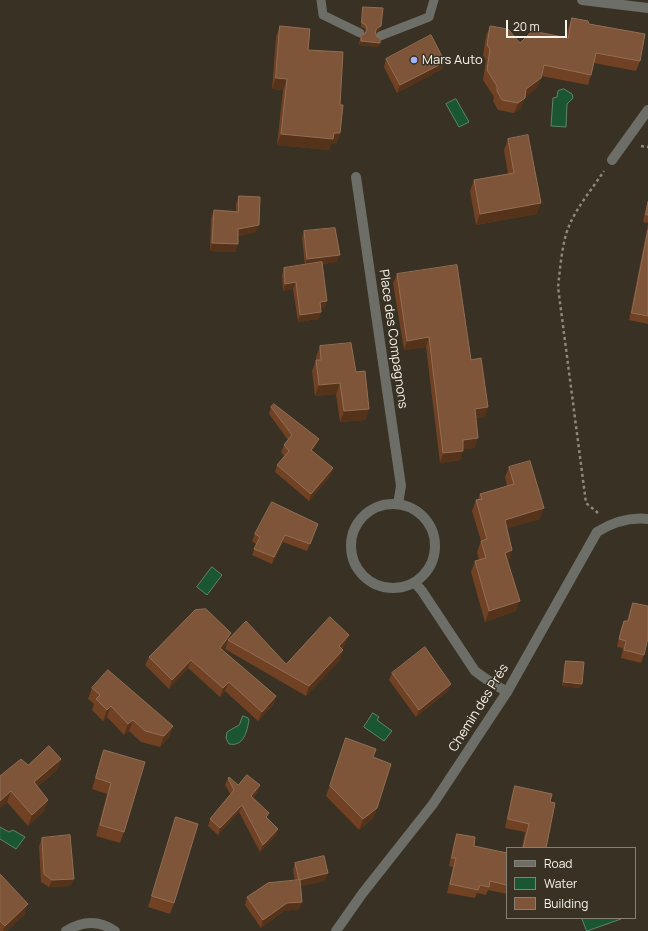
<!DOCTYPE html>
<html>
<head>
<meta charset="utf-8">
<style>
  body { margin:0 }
  #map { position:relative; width:648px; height:931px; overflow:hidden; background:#383124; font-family:Manrope,sans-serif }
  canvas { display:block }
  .legend { position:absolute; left:506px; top:847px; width:130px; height:72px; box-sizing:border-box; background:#383124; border:1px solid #857f74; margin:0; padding:5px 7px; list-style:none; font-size:12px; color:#f8f4eb }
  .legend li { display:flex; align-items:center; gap:8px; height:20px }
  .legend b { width:20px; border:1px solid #857f74 }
  .scale { position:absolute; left:506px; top:20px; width:61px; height:18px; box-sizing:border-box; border:2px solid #f8f4eb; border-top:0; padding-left:5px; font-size:12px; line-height:14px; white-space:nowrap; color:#f8f4eb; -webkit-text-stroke:3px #383124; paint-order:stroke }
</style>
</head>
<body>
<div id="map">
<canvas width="648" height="931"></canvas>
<ul class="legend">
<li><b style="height:5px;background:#6c6e67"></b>Road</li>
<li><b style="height:11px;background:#1b5633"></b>Water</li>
<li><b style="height:11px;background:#7f5539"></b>Building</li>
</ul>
<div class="scale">20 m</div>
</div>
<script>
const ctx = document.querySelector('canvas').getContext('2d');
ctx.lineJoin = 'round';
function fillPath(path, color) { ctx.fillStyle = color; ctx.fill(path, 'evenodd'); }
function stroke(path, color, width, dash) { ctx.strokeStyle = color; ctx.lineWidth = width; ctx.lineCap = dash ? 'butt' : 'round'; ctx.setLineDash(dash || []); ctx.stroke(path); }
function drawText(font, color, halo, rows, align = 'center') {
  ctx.font = font + ' Manrope,sans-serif'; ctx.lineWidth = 3; ctx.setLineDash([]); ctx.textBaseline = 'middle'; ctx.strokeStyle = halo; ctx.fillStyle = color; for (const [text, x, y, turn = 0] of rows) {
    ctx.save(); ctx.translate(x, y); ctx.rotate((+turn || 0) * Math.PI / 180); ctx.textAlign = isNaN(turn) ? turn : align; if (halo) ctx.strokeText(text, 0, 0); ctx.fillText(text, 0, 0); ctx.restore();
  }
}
const water = new Path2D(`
  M564 89 572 94 573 98 567 104 566 127 551 126 553 98 557 97 558 91Z
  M456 99 469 122 459 127 446 104Z
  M212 567 222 575 207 595 197 587Z
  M373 713 379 717 377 720 392 731 384 741 364 727Z
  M243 716 248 718 249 720C247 731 244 747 229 744L226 738 227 732 239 725Z
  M0 827 9 832 13 830 25 837 16 849 0 839Z
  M582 918H620L621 919 587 931Z`);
const path = new Path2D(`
  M641 146 648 147
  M598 513 586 503 558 287C560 270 562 242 569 226 577 207 592 189 604 171`);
const service = new Path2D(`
  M321 0 323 15 360 33
  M380 36 429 17 434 0`);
const minor = new Path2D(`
  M612 160 648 110
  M356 177 401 486 398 504
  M351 546a42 42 0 1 1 84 0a42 42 0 1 1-84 0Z
  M415 583 422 591 475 671 486 679 507 692
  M66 931C82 921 99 920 115 931`);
const tertiary = new Path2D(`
  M582 0 648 8
  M336 931 362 894 433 804 507 692 597 532C613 522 630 517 648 519`);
const wall = new Path2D(`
  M363 7 380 30 376 32 379 47 359 45 360 39 361 35 365 34 366 32 365 29 361 27 362 11Z
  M572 18 589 24 640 61 636 71 594 63 591 75 588 85 541 76 537 88 525 97 521 108 514 113 498 110 493 101 494 97 483 80 486 60 483 55 486 36 490 26 520 43 566 38 568 28Z
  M280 26 308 50 340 105V133L336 144H331L329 150 277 145 283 90 272 89 276 37Z
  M386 59 445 62 442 69 397 93 384 67Z
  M508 139 537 214 476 225 470 191 474 180 508 174 504 150Z
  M239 196 256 232 238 236V244L235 252 210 251 211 218 214 210 236 211V204Z
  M648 201V223L643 222 646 207Z
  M648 224V324L629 320Z
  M304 231 337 262 322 264 325 308H321L319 319 298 322 293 289 283 291 282 275 284 268 305 265 302 238Z
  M397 274 471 360 485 417 476 418 475 448 463 449 460 460 440 463 426 347 404 350 393 283Z
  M320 346 356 372 369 409 365 420 340 422 336 394 315 396 312 371 316 360V357Z
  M271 407 316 446 312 451 333 468 330 476 309 501 275 472 277 465 284 456 281 452 284 445 288 440 269 414Z
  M509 467 540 519 507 528 512 550 508 561H507L516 611 485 622 471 572 475 561 479 560 477 552 481 541 472 511 476 500H478L480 494 507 486 505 477Z
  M318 524 307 551 283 542 272 564 252 555 256 544 252 541 255 534Z
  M633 603 644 655 641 663 621 658 623 648 617 647 621 628 624 621H627L630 610Z
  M231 633 228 640 286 664 349 635 345 644 342 649 340 660 306 696 225 649 228 642 222 650 276 696 273 705 258 721 225 691 220 697 188 668 169 689 145 665 149 657Z
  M566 661 580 688 562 686 564 665Z
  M392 673 448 691 416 717 389 680Z
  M92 688 173 726 169 737 160 747 141 742 129 731 124 735 107 717 103 721 92 710 94 704 88 699Z
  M346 738 373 757 377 808 373 818 359 830 326 796Z
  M104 750 124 832 120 843 96 836 107 794 92 789 100 761Z
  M61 759 57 770 37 787 48 800 44 811 28 826 7 802 0 808 28 765Z
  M228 778 238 785 258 792 253 798 267 818 278 829 275 836 260 852 239 812 218 835 208 826 210 819 231 795 225 785Z
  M515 786 550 802 546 848H522L525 832 505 828 512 794Z
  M176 817 174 903 170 914 148 907 172 828Z
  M457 834 474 846 507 853V894L488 890 486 895 477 893 475 898 447 893 453 867 449 866 454 842Z
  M42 838 71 886 49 887 41 882 39 846Z
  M295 863 325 881 301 886 302 902 299 909 284 911 261 928 245 905 247 897 295 881 293 870Z
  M0 874 25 914 7 931H0Z`);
const shadedWall = new Path2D(`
  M381 26 380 30 376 32 377 28Z
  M361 41 380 43 379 47 359 45Z
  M445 62 442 69 397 93 400 85Z
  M276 78 287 79 283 90 272 89Z
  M541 78 537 88 523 99 526 89Z
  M525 98 521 108 514 113 518 103Z
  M334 133H340L336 144H331L329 150 277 145 281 134Z
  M541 203 537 214 476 225 480 214Z
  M259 225 256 232 235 237 238 229Z
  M212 243 238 244 235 252 210 251Z
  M340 255 337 262 305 266 307 259Z
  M296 282 293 289 283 291 285 284Z
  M327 301 325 308H318L320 302Z
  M321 312 319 319 298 322 300 315Z
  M429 337 426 347 404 350 407 341Z
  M340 383 336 394 315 396 319 385Z
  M488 407 485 417 471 418 475 409Z
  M369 409 365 420 340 422 344 411Z
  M478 438 475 448 459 450 463 440Z
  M319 439 316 446 308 457 311 450Z
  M463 451 460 460 440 463 443 453Z
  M333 468 330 476 309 501 311 494Z
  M544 508 540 519 501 530 505 520Z
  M285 535 283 542 272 564 274 557Z
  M512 550 508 561 501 563 505 553Z
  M520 601 516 611 485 622 489 611Z
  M231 633 228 641 217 657 220 648Z
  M349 635 345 644 336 655 339 646Z
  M343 650 340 660 306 696 309 686Z
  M191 660 188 668 169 689 172 680Z
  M229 682 225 691 220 697 223 688Z
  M564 682 582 684 580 688 562 686Z
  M451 684 448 691 416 717 419 710Z
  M276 696 273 705 258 721 262 712Z
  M111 706 107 717 103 721 107 710Z
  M133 720 129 731 124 735 128 724Z
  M173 726 169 737 160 747 164 736Z
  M61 759 57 770 30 793 34 782Z
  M260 785 258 792 248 803 251 796Z
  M11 791 7 802 0 808V801Z
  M48 800 44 811 28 826 32 815Z
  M242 805 239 812 218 835 220 828Z
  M377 808 373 818 359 830 363 819Z
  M278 829 275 836 260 852 263 845Z
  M328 873 325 881 297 887 299 880Z
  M74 879 71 886 49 887 52 880Z
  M302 902 299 909 284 911 261 928 263 920 287 903Z
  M28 904 25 914 7 931H3L5 926Z`);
const building = new Path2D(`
  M363 7 383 8 381 26 377 28 375 32 377 37 380 38V43L361 41V35L365 34 367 29 366 25 362 23Z
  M572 18 588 21 589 24 645 34 640 61 596 53 591 75 544 65 541 78 526 89 525 98 518 103 502 100 497 91V86L487 70 490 49 487 45 490 26 508 29 520 43 532 31 568 38Z
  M280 26 310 29 308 50 343 52 340 105H343L340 133H334L333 139 281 134 287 79 276 78Z
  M431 35 445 62 400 85 386 59Z
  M528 135 541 203 480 214 474 180 514 173 508 139Z
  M239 196 260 197 259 225 238 229V244L212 243 214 210 238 212Z
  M648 202V215H646Z
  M335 228 340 255 307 259 304 231Z
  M648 230V316L632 313Z
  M322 262 327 301 320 302 321 312 300 315 296 282 285 284 284 268Z
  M457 265 471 360 481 358 488 407 475 409 478 438 463 440V451L443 453 429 337 407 341 397 274Z
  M351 343 356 372 365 371 369 409 344 411 340 383 319 385 316 360H321L320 346Z
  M274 404 319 439 311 450 333 468 311 494 277 465 289 451 284 445 292 435 271 407Z
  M530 461 544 508 505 520 512 550 505 553 520 601 489 611 475 561 486 558 481 541 487 539 476 500 482 499 480 494 514 484 509 467Z
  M272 502 318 524 310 544 285 535 274 557 254 549 260 537 255 534Z
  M633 603 648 606V638L644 655 624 650 626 641 619 639 624 621H628Z
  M206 609 231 633 220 648 276 696 262 712 229 682 223 688 191 660 172 680 149 657 195 610Z
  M330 617 349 635 339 646 343 650 309 686 228 640 246 621 286 664Z
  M425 647 451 684 419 710 392 673Z
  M566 661 584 662 582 684 564 682Z
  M108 670 173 726 164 736 145 731 133 720 128 724 111 706 107 710 96 699 100 695 92 688Z
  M346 738 376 749 373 757 391 764 377 808 363 819 330 786Z
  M49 746 61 759 34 782 48 800 32 815 11 791 0 801V776L21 759 28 765Z
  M104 750 145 762 124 832 100 825 111 783 96 778Z
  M247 775 260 785 251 796 269 813 266 817 278 829 263 845 242 805 220 828 210 819 234 790 228 778 229 777 238 785Z
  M515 786 552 794 550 802 555 803 546 848H523L529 824 508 819Z
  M176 817 198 824 174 903 152 896Z
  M457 834 475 837 474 846 507 853V885L490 881 489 887 480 885 478 890 450 884 456 858H452Z
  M70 835 74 879 52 880 44 874 42 838Z
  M324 856 328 873 299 880 295 863Z
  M0 874 28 904 5 926 0 921Z
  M300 880 302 902 287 903 263 920 247 897 268 883Z`);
const markers = [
  [414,60,4,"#a0b3fd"]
];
const poiNames = [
  ["Mars Auto",422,60]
];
const streetNames = [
  ["Place des Compagnons",393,339,82],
  ["Chemin des Prés",479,708,-58]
];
fillPath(water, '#1b5633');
stroke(water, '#5d856a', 1);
stroke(path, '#8d887c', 2.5, [3, 3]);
stroke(service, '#6c6e67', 9);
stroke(minor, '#6c6e67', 10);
stroke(tertiary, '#6c6e67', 10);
fillPath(wall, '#704123');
fillPath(shadedWall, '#54331a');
fillPath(building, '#7f5539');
stroke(building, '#926e54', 1);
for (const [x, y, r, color] of markers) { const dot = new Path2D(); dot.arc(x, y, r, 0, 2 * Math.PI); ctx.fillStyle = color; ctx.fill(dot); stroke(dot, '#383124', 1.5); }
drawText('13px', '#f8f4eb', '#383124', poiNames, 'left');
drawText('13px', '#f8f4eb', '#383124', streetNames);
</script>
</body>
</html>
